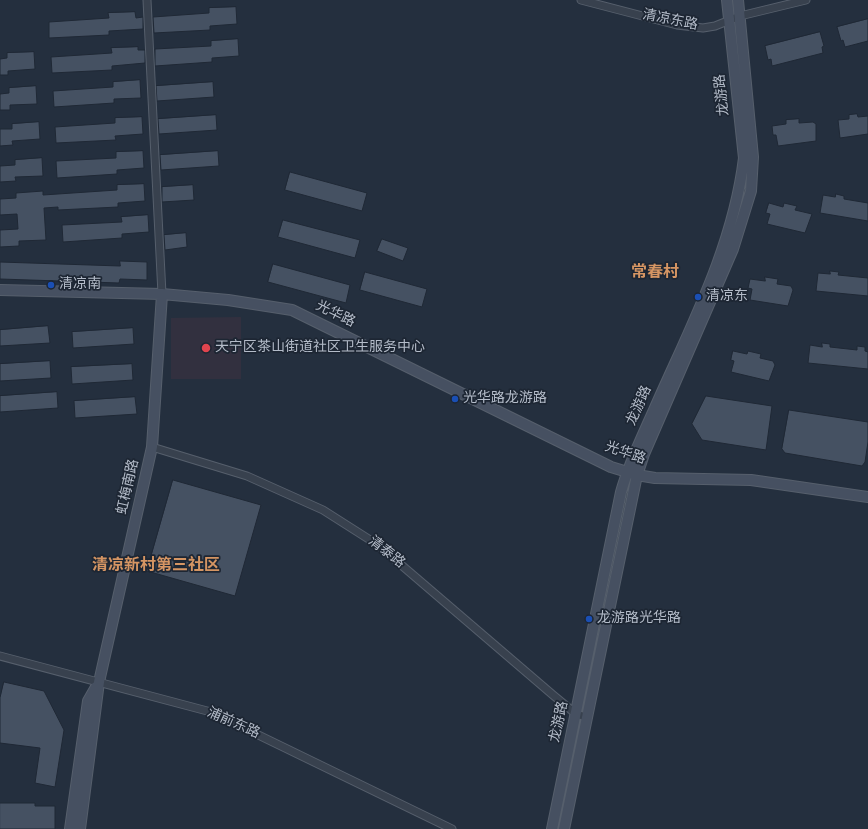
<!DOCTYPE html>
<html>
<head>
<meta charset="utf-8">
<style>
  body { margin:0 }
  canvas { display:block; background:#242f3e }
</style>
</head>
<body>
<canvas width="868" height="829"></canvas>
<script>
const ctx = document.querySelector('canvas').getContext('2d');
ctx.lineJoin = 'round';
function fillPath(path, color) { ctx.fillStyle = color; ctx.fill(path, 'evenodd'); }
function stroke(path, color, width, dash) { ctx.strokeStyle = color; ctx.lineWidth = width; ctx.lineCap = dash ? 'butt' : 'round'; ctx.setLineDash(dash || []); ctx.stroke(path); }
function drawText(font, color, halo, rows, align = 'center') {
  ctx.font = font + ' Overpass,"Noto Sans SC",sans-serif'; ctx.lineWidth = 3.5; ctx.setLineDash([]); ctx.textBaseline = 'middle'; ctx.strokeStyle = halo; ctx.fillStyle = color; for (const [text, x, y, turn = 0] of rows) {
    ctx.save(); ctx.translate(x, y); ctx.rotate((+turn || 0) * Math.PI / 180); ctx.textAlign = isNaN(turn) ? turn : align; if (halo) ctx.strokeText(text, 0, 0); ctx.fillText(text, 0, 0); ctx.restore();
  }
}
const medical = new Path2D(`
  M241 317V379H171V318Z`);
const building = new Path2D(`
  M236 7 237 24 210 26V30L154 33 153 17 209 13V8Z
  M135 12 136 18 143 17V29L109 31V35L49 38V22L109 18 108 13Z
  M868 19V41L845 47 843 40 841 41 837 27Z
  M820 32 824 46 822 47 823 53 772 66 771 59 768 60 765 46Z
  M238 39 239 56 212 58V62L155 66V49L211 46V41Z
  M138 47V50H145V63L112 66V70L52 73 51 57 112 53 111 48Z
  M34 52 35 69 8 71V75H0V59L7 58V53Z
  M140 80 141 98 114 99V103L54 107 53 91 113 87V82Z
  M213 82 214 97 157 101 156 86Z
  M36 86 37 104 10 105V110H0V94L9 93V88Z
  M857 114 858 117 868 116V134L840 138 838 120 849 119V115Z
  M216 115 217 130 159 134 158 119Z
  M142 117 143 134 115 136 116 140 56 143 55 127 115 123V118Z
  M799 119V123L813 122 816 124V141L778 146 776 135H773L772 126 786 124V120Z
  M39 122 40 139 12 141 13 145 0 146V129H12V124Z
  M143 151 144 168 117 170V174L57 178 56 161 116 158V152Z
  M218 151 219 166 161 170 160 155Z
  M42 158 43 176 15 177 16 181 0 182V166L15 165V160Z
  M290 172 367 193 362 211 285 190Z
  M144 184 145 201 118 203V207L58 210V207L44 208 46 240 19 241V246L0 247V230L18 229 17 214 0 215V199L16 198V193L43 191V195L117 190V185Z
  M193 185 194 200 162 202V187Z
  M836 194 844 196V199L868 203V221L820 213 823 195 835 197Z
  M769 203 783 207 784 203 797 206 795 210 812 214 805 233 767 224 770 214 766 213Z
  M148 215 149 232 122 234V238L63 242 62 225 122 222 121 217Z
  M283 220 360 240 355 258 278 237Z
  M186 233 187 247 165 250 164 235Z
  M382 239 408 248 403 261 377 251Z
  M120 261 147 262V280L120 279 119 283 0 279V262L120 266Z
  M273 264 350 285 346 303 268 282Z
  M830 271 839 272 838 275 868 278V296L816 291 818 273 830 274Z
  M365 272 427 289 422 307 360 290Z
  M765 277 778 279 777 284 791 286 793 290 788 306 750 300 752 289 748 288 750 279 765 281Z
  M48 326 50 343 0 346V330Z
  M133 328 134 344 73 348 72 332Z
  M822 343 830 344V347L857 350V346L865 347V351L868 352V369L808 363 810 345 822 347Z
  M733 351 747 354 748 351 761 354 760 358 773 361 775 365 769 381 731 372 734 361 731 360Z
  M50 361 51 378 0 381V364Z
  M132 364 133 380 72 384 71 367Z
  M57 392 58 408 0 412V396Z
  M706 396 772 406 766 450 702 440 692 424Z
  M135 397 137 414 75 418 74 401Z
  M789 410 868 422V442L865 462 862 466 785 453 782 449Z
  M173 480 261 505 235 596 147 571Z
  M4 682 44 691 64 730 55 787 35 783 40 748 0 743V698Z
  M0 803H35V806H55V829H0Z`);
const street = new Path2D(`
  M147 0 162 294
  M581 0 677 25 703 28 715 26 740 16 806 0
  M152 447 247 476 323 510 378 545 553 695 576 714 586 717
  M0 656 211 712 452 829`);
const secondary = new Path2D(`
  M0 290 162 294 228 300 292 310 611 467 637 475 655 478 751 480 868 497
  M70 829 88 701 96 687
  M80 829 99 682 152 447 162 294
  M552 829 621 492C629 463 642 437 654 410 690 328 733 248 744 158L727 0
  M564 829 637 475 644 454 733 249 751 191 753 157 738 0`);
const markers = [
  [51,285,4,"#1a4fb4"],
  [698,297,4,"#1a4fb4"],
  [206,348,5,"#e0444e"],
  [455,399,4,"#1a4fb4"],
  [589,619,4,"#1a4fb4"]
];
const streetNames = [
  ["清凉东路",670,21,11],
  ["龙游路",723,95,-96],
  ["光华路",335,315,26],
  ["龙游路",640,406,-66],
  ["光华路",625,454,19],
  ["虹梅南路",129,487,-77],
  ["清泰路",386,553,38],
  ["龙游路",560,722,-78],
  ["浦前东路",233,724,24]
];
const poiNames = [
  ["清凉南",59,285],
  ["清凉东",706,297],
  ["天宁区茶山街道社区卫生服务中心",215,348],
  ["光华路龙游路",463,399],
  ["龙游路光华路",597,619]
];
const quarterNames = [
  ["常春村",655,274],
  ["清凉新村第三社区",156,567]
];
fillPath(medical, '#32303f');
fillPath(building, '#455162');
stroke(building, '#1f2835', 1);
stroke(street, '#565f6c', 9);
stroke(secondary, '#565f6c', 12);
stroke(street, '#38414e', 7);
stroke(secondary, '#465061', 10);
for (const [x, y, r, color] of markers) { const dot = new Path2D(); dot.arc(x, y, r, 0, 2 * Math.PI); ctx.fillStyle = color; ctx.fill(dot); stroke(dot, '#1d2633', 1.5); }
drawText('14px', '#b4bcc9', '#1d2633', streetNames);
drawText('14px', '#b4bcc9', '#1d2633', poiNames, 'left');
drawText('bold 16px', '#d59563', '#1d2633', quarterNames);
</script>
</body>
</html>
